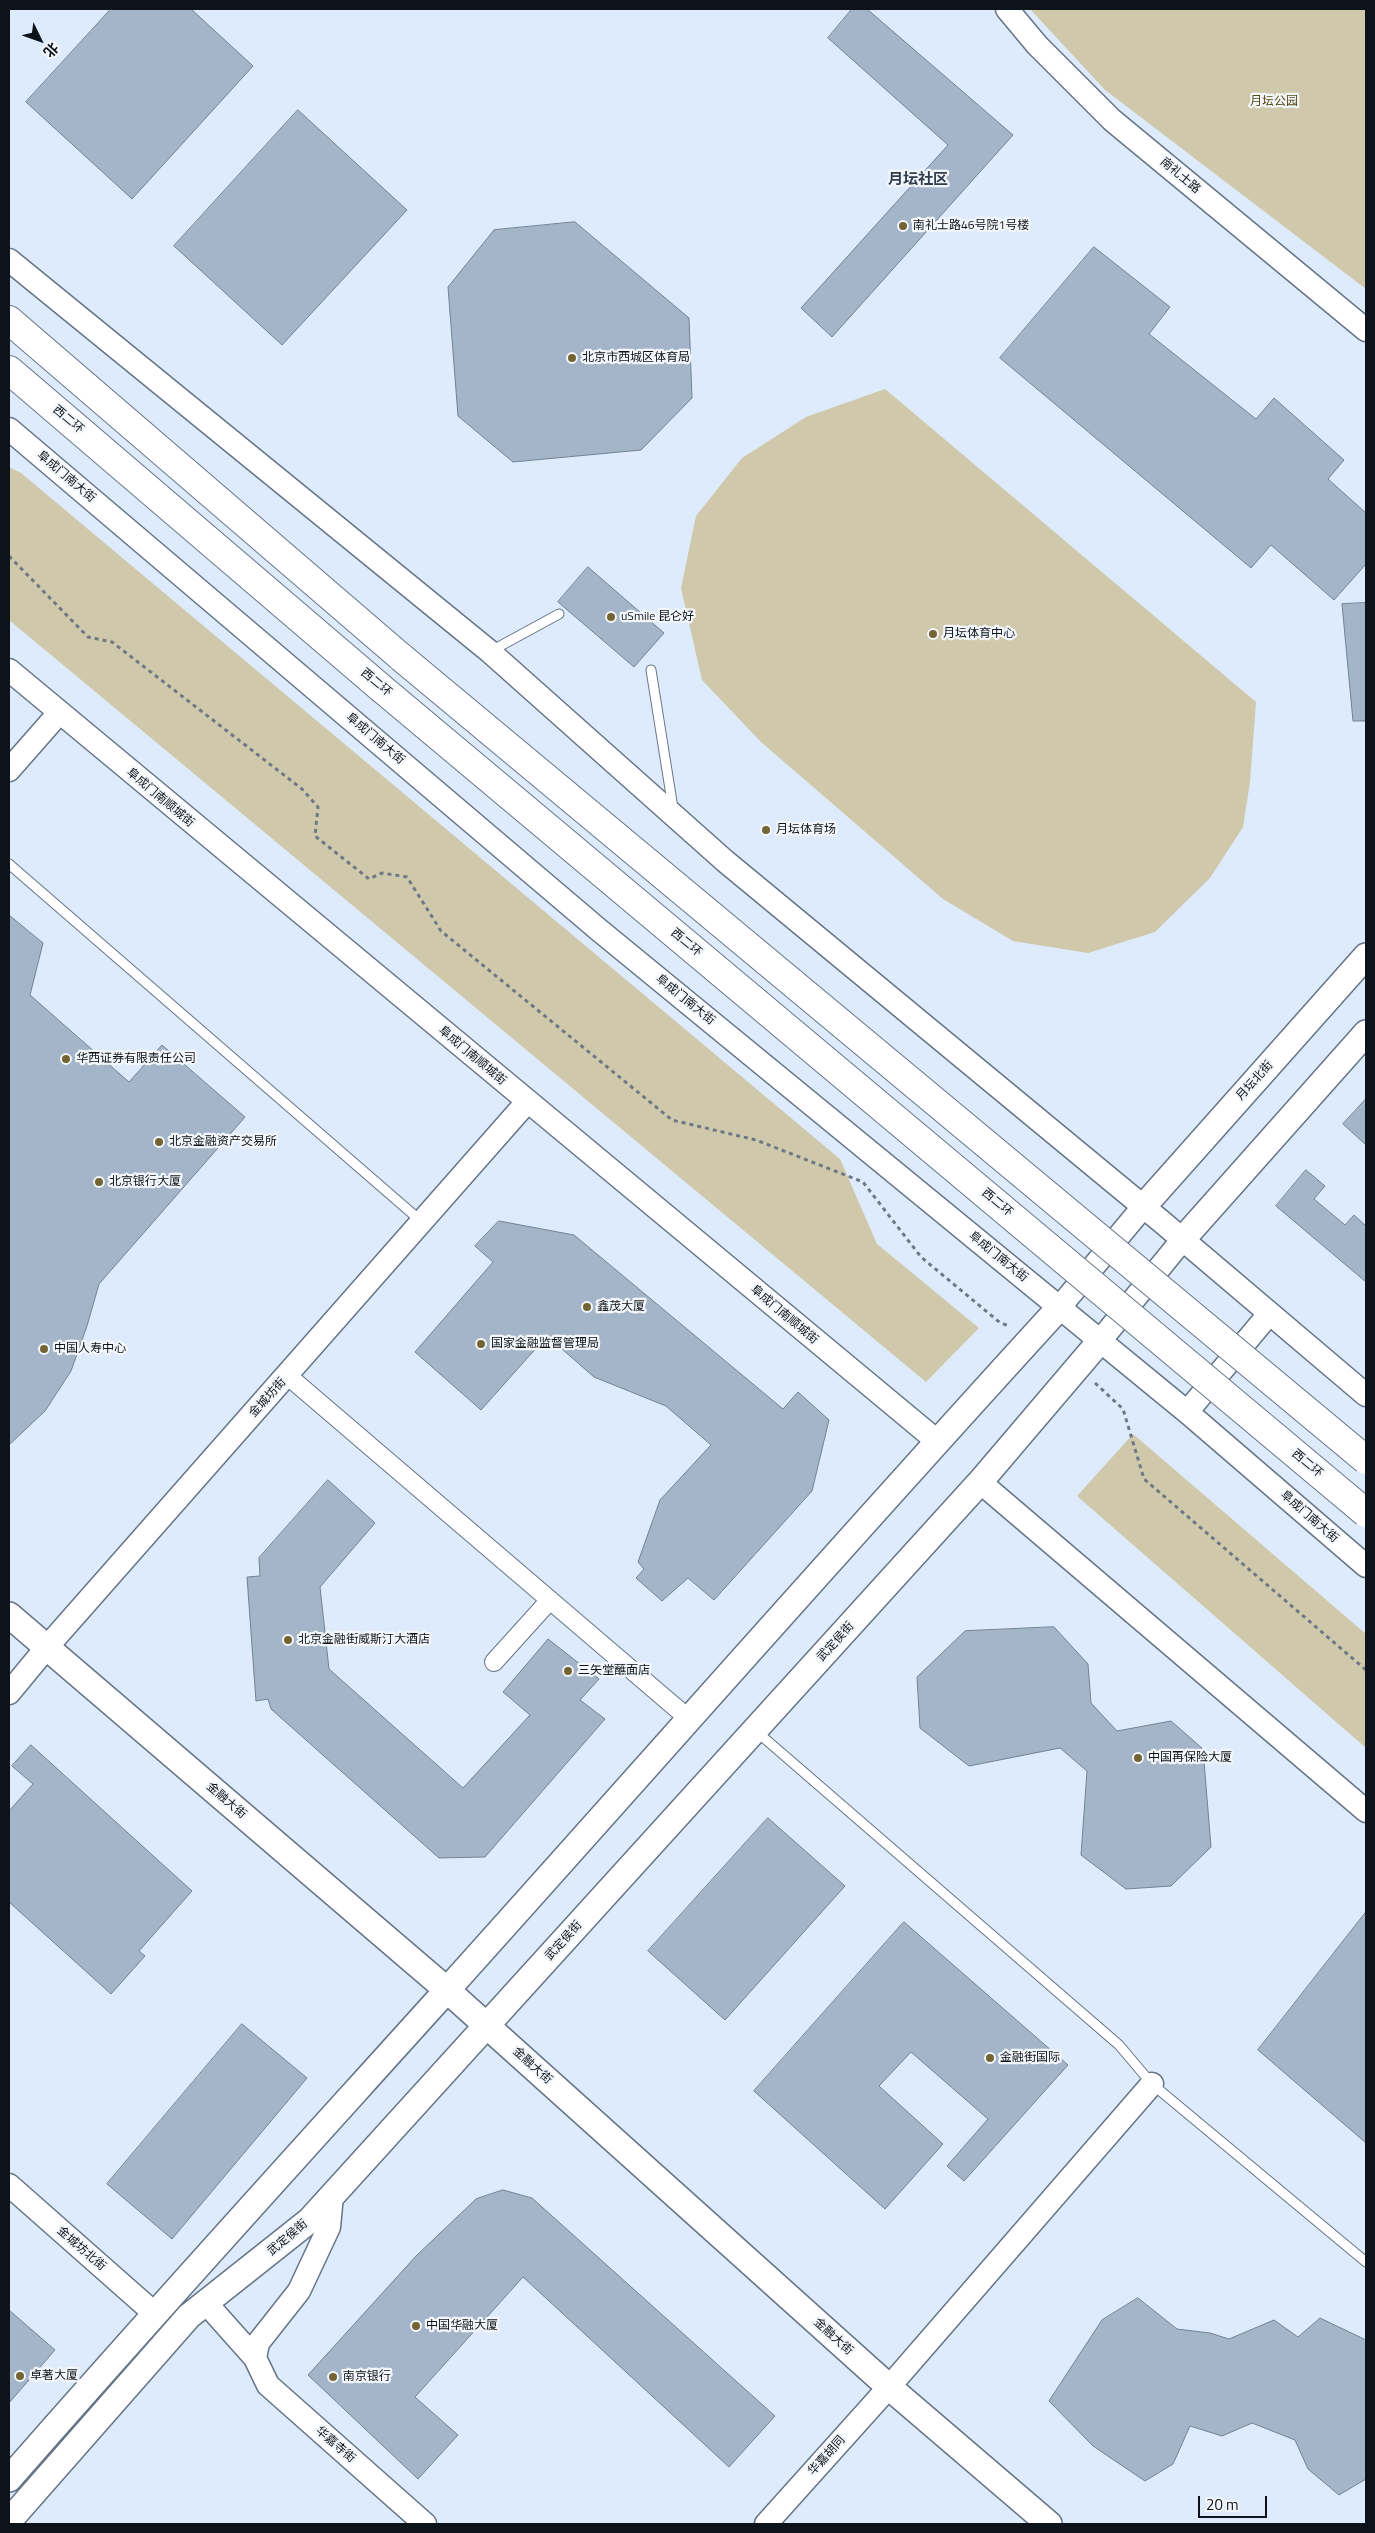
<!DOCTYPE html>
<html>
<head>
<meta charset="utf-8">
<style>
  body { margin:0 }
  #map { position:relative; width:1375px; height:2533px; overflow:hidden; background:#ddebfc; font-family:"Titillium Web","Noto Sans SC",sans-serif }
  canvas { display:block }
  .frame { position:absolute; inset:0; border:10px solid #0d131a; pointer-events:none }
  .north { position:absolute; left:15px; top:15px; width:50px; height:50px; -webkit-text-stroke:4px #f3f7fb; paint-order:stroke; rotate:132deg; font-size:14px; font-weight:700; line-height:20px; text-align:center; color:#0d131a }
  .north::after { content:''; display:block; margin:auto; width:18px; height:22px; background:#0d131a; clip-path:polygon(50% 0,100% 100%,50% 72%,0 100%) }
  .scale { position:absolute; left:1198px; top:2496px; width:69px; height:22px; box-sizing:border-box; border:2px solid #0d131a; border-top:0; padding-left:6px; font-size:15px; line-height:18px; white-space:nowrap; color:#0d131a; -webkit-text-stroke:4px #f3f7fb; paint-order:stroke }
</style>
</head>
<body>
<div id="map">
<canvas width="1375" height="2533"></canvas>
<div class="frame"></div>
<div class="north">北</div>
<div class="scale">20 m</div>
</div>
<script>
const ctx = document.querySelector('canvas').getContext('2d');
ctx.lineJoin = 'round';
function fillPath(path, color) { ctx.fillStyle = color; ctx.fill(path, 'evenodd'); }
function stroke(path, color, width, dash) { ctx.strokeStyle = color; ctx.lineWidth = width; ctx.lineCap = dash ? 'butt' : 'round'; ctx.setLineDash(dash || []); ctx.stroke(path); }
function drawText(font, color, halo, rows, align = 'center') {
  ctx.font = font + ' "Titillium Web","Noto Sans SC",sans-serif'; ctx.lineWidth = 4.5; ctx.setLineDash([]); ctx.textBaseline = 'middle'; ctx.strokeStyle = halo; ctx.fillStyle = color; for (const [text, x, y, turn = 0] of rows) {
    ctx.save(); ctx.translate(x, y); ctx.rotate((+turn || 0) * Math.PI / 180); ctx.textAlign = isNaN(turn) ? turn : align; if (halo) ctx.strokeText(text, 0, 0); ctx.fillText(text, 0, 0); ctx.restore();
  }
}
const green = new Path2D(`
  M1030 9H1366V289L1105 90Z
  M885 389 1256 702 1250 782 1243 827 1210 878 1155 932 1088 953 1013 941 943 899 761 742 702 680 681 588 696 516 742 458 806 417Z
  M9 467 21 473 840 1159 877 1244 979 1328 926 1382 9 620Z
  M1133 1434 1366 1634V1748L1077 1496Z`);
const building = new Path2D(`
  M111 9H191L253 66 132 199 26 102Z
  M852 9H867L1013 135 832 337 801 308 948 145 828 38Z
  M298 110 407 210 282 345 174 246Z
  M575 222 689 318 692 398 641 450 513 462 458 416 448 287 494 230Z
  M1094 247 1170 307 1149 334 1256 419 1274 398 1344 460 1328 479 1366 513V564L1334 600 1271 545 1251 568 1000 358Z
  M588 567 664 633 634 667 558 602Z
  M1366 603V721H1353L1342 604Z
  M9 915 43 943 30 995 129 1082 162 1045 245 1117 99 1284 87 1326 71 1371 45 1411 9 1445Z
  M1366 1099V1145L1343 1124Z
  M1306 1170 1325 1186 1314 1199 1345 1225 1354 1215 1366 1226V1282L1276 1206Z
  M499 1221 574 1235 783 1409 798 1392 829 1420 812 1491 714 1600 688 1578 662 1601 636 1578 644 1569 638 1562 660 1500 711 1445 666 1406 594 1377 547 1336 481 1410 415 1352 493 1262 475 1246Z
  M328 1480 375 1523 320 1587 329 1669 463 1788 530 1715 503 1692 548 1639 599 1679 580 1700 605 1719 485 1857 439 1858 271 1709 268 1699 256 1701 247 1577 260 1576 259 1558Z
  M1054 1627 1088 1664 1091 1703 1117 1731 1171 1721 1203 1749 1211 1847 1171 1886 1126 1889 1081 1855 1087 1771 1060 1748 969 1766 920 1728 917 1677 965 1631Z
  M31 1745 192 1891 139 1951 145 1956 111 1994 9 1902V1811L33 1784 12 1766Z
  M768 1818 845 1886 725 2020 648 1951Z
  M1366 1912V2143L1258 2050Z
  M904 1922 1068 2065 964 2181 947 2166 988 2119 911 2052 879 2086 943 2144 885 2209 754 2091Z
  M242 2024 307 2078 172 2239 107 2184Z
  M503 2190 532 2198 775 2416 729 2467 523 2277 415 2397 458 2435 418 2479 308 2375 416 2256 476 2199Z
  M1138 2298 1177 2329 1210 2333 1229 2339 1274 2320 1298 2337 1320 2318 1366 2340V2479L1339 2495 1308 2469 1295 2440 1252 2423 1222 2436 1190 2426 1173 2464 1145 2481 1093 2446 1049 2401 1102 2320Z
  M9 2310 55 2350 9 2403Z`);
const path = new Path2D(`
  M9 556 88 637 112 642 302 789 318 807 315 836 369 879 382 873 407 877 441 931 672 1120 756 1140 863 1182 921 1257 998 1321 1010 1327
  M1095 1383 1123 1409 1144 1479 1366 1670`);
const service = new Path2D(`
  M491 651 559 614
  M651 670 673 808
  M9 864 422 1222
  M756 1731 1119 2045 1152 2084 1366 2262`);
const minor = new Path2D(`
  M288 1376 689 1719
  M494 1662 550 1600`);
const tertiary = new Path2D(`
  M1007 9 1037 45 1112 120 1366 330
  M9 260 489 651 725 861 1162 1222 1366 1395
  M9 429 599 930 1187 1412 1366 1566
  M9 670 937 1441
  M9 770 59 713
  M1059 1308 1143 1207
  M1100 1341 1183 1239
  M1187 1412 1269 1314
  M980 1482 1366 1811
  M9 1693 47 1647 527 1102
  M9 2185 154 2313
  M206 2303 255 2358 268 2385 425 2524
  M255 2358 258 2343 299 2291 329 2227 332 2195
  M766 2524 889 2387 1152 2084`);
const secondary = new Path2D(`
  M1143 1207 1366 956
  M1183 1239 1366 1033
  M9 1615 447 1990 889 2387 1049 2524
  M9 2479C153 2314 300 2153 447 1990 651 1763 853 1533 1059 1308
  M9 2521 189 2316 310 2220 980 1482 1100 1341`);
const trunk = new Path2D(`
  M9 320 402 658
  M9 370 381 688`);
const trunkBridge = new Path2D(`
  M402 658 1366 1460
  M381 688 1366 1513`);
const markers = [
  [903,226,5,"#726532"],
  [572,358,5,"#726532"],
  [611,617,5,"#726532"],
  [933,634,5,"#726532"],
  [766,830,5,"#726532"],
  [66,1059,5,"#726532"],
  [159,1142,5,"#726532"],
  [99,1182,5,"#726532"],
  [587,1307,5,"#726532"],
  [481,1344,5,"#726532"],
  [44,1349,5,"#726532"],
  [288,1640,5,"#726532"],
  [568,1671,5,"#726532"],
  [1138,1758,5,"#726532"],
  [990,2058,5,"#726532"],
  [416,2326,5,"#726532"],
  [20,2376,5,"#726532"],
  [333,2377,5,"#726532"]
];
const parkNames = [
  ["月坛公园",1274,102]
];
const streetNames = [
  ["南礼士路",1180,176,40],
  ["西二环",68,420,40],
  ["阜成门南大街",66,477,40],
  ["西二环",376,683,40],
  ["阜成门南大街",375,739,40],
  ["阜成门南顺城街",160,798,40],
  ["西二环",686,943,40],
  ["阜成门南大街",685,1000,39],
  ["阜成门南顺城街",472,1056,40],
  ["月坛北街",1255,1081,-48],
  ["西二环",997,1203,40],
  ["阜成门南大街",998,1257,39],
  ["阜成门南顺城街",784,1315,40],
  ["金城坊街",268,1398,-48],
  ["西二环",1307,1464,40],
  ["阜成门南大街",1309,1517,41],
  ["武定侯街",836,1642,-48],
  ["金融大街",226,1801,41],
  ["武定侯街",564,1941,-48],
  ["金融大街",532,2066,42],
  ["武定侯街",288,2238,-40],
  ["金城坊北街",81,2249,41],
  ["金融大街",833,2337,42],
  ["华嘉寺街",335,2445,41],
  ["华嘉胡同",827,2456,-48]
];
const poiNames = [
  ["南礼士路46号院1号楼",913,226],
  ["北京市西城区体育局",582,358],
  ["uSmile 昆仑好",621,617],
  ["月坛体育中心",943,634],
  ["月坛体育场",776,830],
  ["华西证券有限责任公司",76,1059],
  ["北京金融资产交易所",169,1142],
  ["北京银行大厦",109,1182],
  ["鑫茂大厦",597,1307],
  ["国家金融监督管理局",491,1344],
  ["中国人寿中心",54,1349],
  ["北京金融街威斯汀大酒店",298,1640],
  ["三矢堂蘸面店",578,1671],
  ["中国再保险大厦",1148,1758],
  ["金融街国际",1000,2058],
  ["中国华融大厦",426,2326],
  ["卓著大厦",30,2376],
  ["南京银行",343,2377]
];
const quarterNames = [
  ["月坛社区",918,180]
];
fillPath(green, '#d0c8aa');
fillPath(building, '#a4b5c9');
stroke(building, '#728295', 1);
stroke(service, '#657487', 11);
stroke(minor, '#657487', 20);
stroke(tertiary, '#657487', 25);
stroke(secondary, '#657487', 28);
stroke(trunk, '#657487', 30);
stroke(path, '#6f7985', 3, [4, 4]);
stroke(service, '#fff', 9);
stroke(minor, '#fff', 18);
stroke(tertiary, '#fff', 22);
stroke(secondary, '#fff', 25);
stroke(trunk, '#fff', 28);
stroke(trunkBridge, '#657487', 30, []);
stroke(trunkBridge, '#fff', 28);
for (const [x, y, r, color] of markers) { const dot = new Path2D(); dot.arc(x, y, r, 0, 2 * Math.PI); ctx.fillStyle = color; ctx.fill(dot); stroke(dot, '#f3f7fb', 2); }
drawText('12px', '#564911', '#f3f7fb', parkNames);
drawText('12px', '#0d131a', '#f3f7fb', streetNames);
drawText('12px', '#0d131a', '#f3f7fb', poiNames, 'left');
drawText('bold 15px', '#303e4f', '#f3f7fb', quarterNames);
</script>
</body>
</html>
